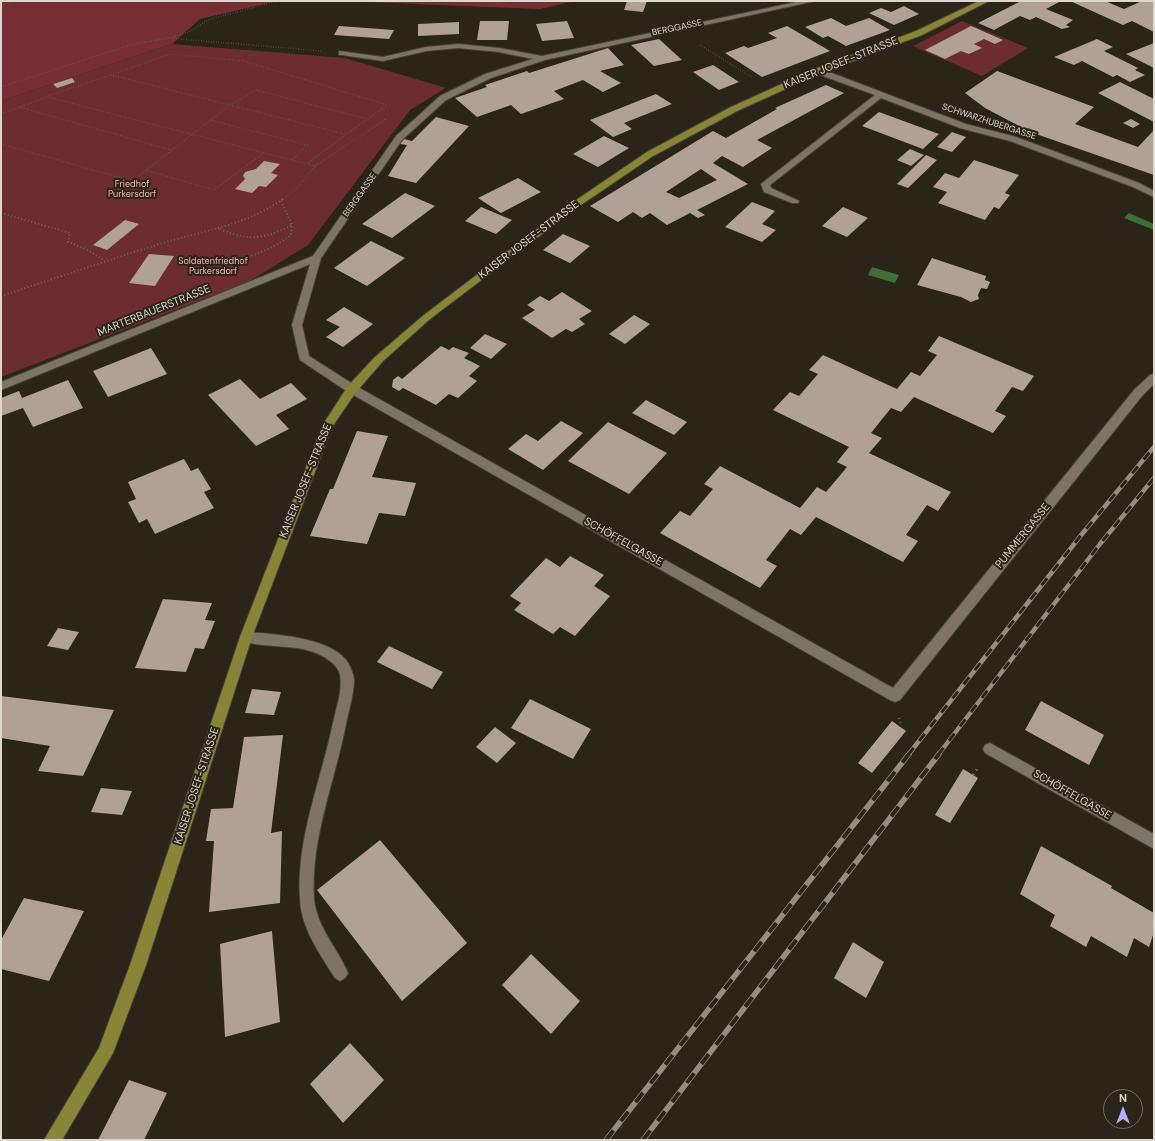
<!DOCTYPE html>
<html>
<head>
<meta charset="utf-8">
<style>
  body { margin:0 }
  #map { position:relative; width:1155px; height:1141px; overflow:hidden; background:#2b2418; font-family:"DM Sans",sans-serif }
  canvas { display:block }
  .frame { position:absolute; inset:0; border:2px solid #dcd7cf; pointer-events:none }
  .north { position:absolute; left:1103px; top:1089px; width:40px; height:40px; box-sizing:border-box; background:#2b2418; border:1px solid #726c61; border-radius:50%; rotate:0deg; font-size:11px; font-weight:700; line-height:16px; text-align:center; color:#dcd7cf }
  .north::after { content:''; display:block; margin:auto; width:14px; height:18px; background:#b2adf9; clip-path:polygon(50% 0,100% 100%,50% 72%,0 100%) }
</style>
</head>
<body>
<div id="map">
<canvas width="1155" height="1141"></canvas>
<div class="frame"></div>
<div class="north">N</div>
</div>
<script>
const ctx = document.querySelector('canvas').getContext('2d');
ctx.lineJoin = 'round';
function fillPath(path, color) { ctx.fillStyle = color; ctx.fill(path, 'evenodd'); }
function stroke(path, color, width, dash) { ctx.strokeStyle = color; ctx.lineWidth = width; ctx.lineCap = dash ? 'butt' : 'round'; ctx.setLineDash(dash || []); ctx.stroke(path); }
function drawText(font, color, halo, rows, align = 'center') {
  ctx.font = font + ' "DM Sans",sans-serif'; ctx.lineWidth = 4; ctx.setLineDash([]); ctx.textBaseline = 'middle'; ctx.strokeStyle = halo; ctx.fillStyle = color; for (const [text, x, y, turn = 0] of rows) {
    ctx.save(); ctx.translate(x, y); ctx.rotate((+turn || 0) * Math.PI / 180); ctx.textAlign = isNaN(turn) ? turn : align; if (halo) ctx.strokeText(text, 0, 0); ctx.fillText(text, 0, 0); ctx.restore();
  }
}
const green = new Path2D(`
  M962 21 1028 48 982 76 913 46Z
  M172 44 345 58 446 88 410 110 308 245 250 281 1 377V101Z`);
const forest = new Path2D(`
  M1 1H277L200 19 172 44 1 101Z
  M341 1H575L540 9Z`);
const water = new Path2D(`
  M1129 213 1154 224V230L1124 218Z
  M872 267 899 275 895 283 868 275Z`);
const building = new Path2D(`
  M627 1H647L643 12 624 10Z
  M1021 1H1061L1046 9 1073 20 1066 25 1070 27 1062 29 1036 17 1030 20 1020 16 994 30 978 23Z
  M1070 1H1105L1124 9 1142 1H1154V12L1147 14 1154 12V32L1132 21 1123 25Z
  M904 6 919 14 894 25 869 13 881 8 891 12Z
  M831 18 846 26 869 18 890 30 846 46 828 36 823 38 805 27Z
  M480 21H509L507 40H477Z
  M567 21 574 38 542 41 536 24Z
  M459 22V34L418 36V24Z
  M339 26 394 30 389 39 334 35Z
  M787 26 830 51 762 77 725 53 744 46 748 48 777 38 768 33Z
  M971 26 1003 40 995 44 984 39 974 44 982 48 969 54 961 51 945 59 925 50Z
  M659 39 682 60 654 66 631 45Z
  M1097 39 1113 47 1104 51 1138 68 1135 70 1145 75 1130 82 1117 75 1113 77 1082 61 1074 65 1054 57Z
  M1154 43V68L1126 54Z
  M608 48 624 65 600 71 621 83 603 92 583 80 554 91 564 99 521 114 511 105 477 117 455 98 487 87 485 85 527 71 529 73Z
  M713 65 739 82 719 90 693 72Z
  M997 71 1094 107 1075 124 1138 147 1154 130V175L1036 134 1038 132 1027 128 1025 129 1021 127 985 108 965 93Z
  M72 78 75 82 57 88 53 84Z
  M1120 82 1154 99V122L1098 93Z
  M826 85 844 93 757 140 772 148 743 167 722 156 713 163 748 184 697 210 705 215 698 218 690 213 667 225 650 213 642 218 633 212 618 222 590 206 713 131 726 138 777 109 775 108ZM701 169 717 180 679 198 666 192Z
  M656 94 672 104 624 123 632 129 613 137 590 120Z
  M879 112 939 134 923 149 862 126Z
  M436 117 469 126 416 183 388 176 407 145 400 144 404 139 412 141Z
  M1131 119 1140 124 1133 128 1123 123Z
  M952 132 966 137 952 152 937 147Z
  M604 136 629 148 598 167 573 154Z
  M910 149 924 155 911 166 897 160Z
  M926 155 937 160 908 188 897 184Z
  M974 160 1019 175 1005 193 1010 195 999 209 994 207 985 220 938 203 947 192 933 187 945 173 959 178Z
  M264 161 280 164 271 173 278 175 266 187 259 186 252 193 235 189 245 179 243 176 245 172 256 169Z
  M518 178 541 192 501 213 478 198Z
  M405 193 435 206 392 238 362 224Z
  M752 202 775 211 762 224 776 230 762 242 725 227Z
  M481 207 512 220 496 234 465 221Z
  M843 207 868 218 847 237 822 226Z
  M125 220 139 224 107 250 93 245Z
  M563 234 590 246 570 263 543 250Z
  M371 241 405 258 367 286 334 268Z
  M149 254 174 256 155 286 129 283Z
  M932 258 986 276 985 280 990 282 987 289 981 288 978 295 979 299 971 302 961 297 917 285Z
  M562 292 592 311 579 319 585 324 572 332 566 329 552 338 522 318 535 310 527 305 540 296 549 301Z
  M344 307 373 324 343 347 326 337 340 327 326 320Z
  M634 315 650 324 625 344 609 334Z
  M485 334 507 344 491 359 470 348Z
  M939 336 1034 376 1023 391 1012 387 995 411 1006 416 993 433 914 397 901 412 891 408 871 433 882 438 869 453 951 492 938 511 927 505 906 535 918 541 903 562 816 517 801 535 790 529 766 560 777 566 760 588 660 533 680 511 690 516 713 489 704 484 720 466 800 508 817 487 826 492 847 467 837 462 849 447 773 410 790 392 799 396 818 374 809 370 823 355 897 389 911 372 920 376 937 355 928 351Z
  M441 346 449 350 453 347 469 353 464 358 480 366 469 376 477 381 458 398 449 394 436 405 403 388 399 391 392 387 393 380 398 376 402 379Z
  M151 348 167 374 108 397 93 371Z
  M240 379 260 399 291 383 307 399 276 415 289 429 256 446 208 395Z
  M68 380 83 408 33 427 23 408 1 416V398L19 391 22 398Z
  M646 400 687 422 674 435 632 413Z
  M561 421 583 433 543 470 508 449 526 434 538 441Z
  M608 422 667 453 629 494 568 461Z
  M357 431 388 436 372 477 416 483 405 516 379 513 367 544 310 536 330 489H333Z
  M184 459 191 471 198 468 211 489 204 492 214 508 155 534 147 519 139 523 128 502 136 499 128 482Z
  M570 556 604 575 594 586 610 596 575 636 560 627 553 634 514 610 521 603 510 596 546 558 560 567Z
  M163 599 212 603 205 620 215 621 204 649 195 648 186 672 135 668Z
  M58 628 79 632 68 650 47 646Z
  M389 646 443 672 432 689 377 662Z
  M252 689 281 692 274 715 245 713Z
  M1 696 114 710 83 776 38 771 50 746 1 738Z
  M530 699 591 729 573 759 511 728Z
  M1041 701 1104 735 1089 765 1025 730Z
  M892 721 906 731 872 773 858 763Z
  M495 727 516 743 497 763 476 747Z
  M283 735 271 833 282 831 280 903 209 912 214 841H206L211 809 233 808 244 737Z
  M963 769 978 778 950 823 935 815Z
  M101 788 132 791 122 815 91 812Z
  M380 840 467 943 402 1001 317 890Z
  M1041 846 1112 886 1111 888 1154 913V932L1149 947 1134 938 1127 957 1091 936 1086 947 1050 926 1055 915 1020 894Z
  M24 898 84 911 49 981 1 969V940Z
  M272 931 280 1022 225 1037 220 944Z
  M853 942 884 962 866 998 834 978Z
  M531 954 580 1001 551 1034 502 985Z
  M350 1043 384 1080 343 1123 310 1084Z
  M129 1080 167 1093 144 1140H98Z`);
const pathFar3 = new Path2D(`
  M1 6 12 1
  M173 37 189 32 210 19 279 1
  M700 45 753 78
  M111 75 170 54 244 61 387 105 306 164
  M1 87 130 45 168 38 322 51
  M47 96 111 75 345 134
  M19 107 171 150
  M1 114 47 97 315 166
  M210 120 307 145 292 160
  M1 144 132 181 230 105 256 90 367 119
  M146 170 214 190 264 153
  M283 199 297 188 315 166 386 119`);
const pathFar2 = new Path2D(`
  M1 213 70 233 68 242 86 249 105 261
  M220 229C249 242 264 239 292 225
  M198 263 229 267
  M229 266C250 256 273 249 291 235L292 225 281 201
  M1 296C56 278 111 259 166 242 207 230 249 224 284 198`);
const pathFar1 = new Path2D(`
  M899 718 901 724`);
const path = new Path2D(`
  M973 775 977 769`);
const minor = new Path2D(`
  M801 1H815L545 60 491 78 446 100 402 140 321 258 302 325 309 356 356 386 893 688 1134 390 1150 375 1154 374V384L1142 396 900 700 895 702 890 700 348 392 300 360 292 325 310 264 1 390V382L313 256 396 136 440 96 485 74 533 59 499 52 458 48 426 51 383 61 342 55H339V51L383 57 426 47 458 44 499 48 542 56Z
  M815 69H821L966 124 1016 137 1139 183 1154 191V197L1133 187 1010 141 960 128 881 98 770 185 771 188 799 201 798 203H792L764 192 761 184 875 95 815 73Z
  M246 632C273 634 328 637 346 660 350 665 353 673 354 679 354 694 349 709 346 724 335 781 310 840 314 899 317 928 337 947 348 973L345 978 340 981 335 978C320 954 301 928 300 899 296 839 321 781 333 723 336 708 343 690 340 675 339 669 334 664 330 661 305 641 269 650 242 641L240 637 242 633Z
  M990 743 1154 834V849L985 753 983 749 985 745Z`);
const major = new Path2D(`
  M979 1H989L922 35 821 73 737 111 653 156 572 211 430 319 383 361 356 392 332 427 252 637 146 965 113 1053 62 1140H44L99 1048 130 965 240 637 322 426 348 386 375 357 424 315 566 207 647 152 731 107 815 69 916 31Z`);
const railFar1 = new Path2D(`
  M908 755 1082 534 1154 447
  M938 755 1100 544 1154 478`);
const rail = new Path2D(`
  M606 1140 909 754
  M643 1140 939 754`);
const farStreetnames = [
  ["BERGGASSE",677,28,-12],
  ["SCHWARZHUBERGASSE",989,122,18],
  ["BERGGASSE",360,195,-55]
];
const farParknames = [
  ["Friedhof",132,185],
  ["Purkersdorf",132,195],
  ["Soldatenfriedhof",213,262],
  ["Purkersdorf",213,272]
];
const streetNames = [
  ["KAISER JOSEF-STRASSE",841,63,-22],
  ["KAISER JOSEF-STRASSE",529,240,-37],
  ["MARTERBAUERSTRASSE",154,311,-22],
  ["KAISER JOSEF-STRASSE",306,481,-68],
  ["PUMMERGASSE",1023,536,-51],
  ["SCHÖFFELGASSE",623,542,29],
  ["KAISER JOSEF-STRASSE",197,786,-72],
  ["SCHÖFFELGASSE",1072,795,30]
];
fillPath(green, '#6d2c30');
fillPath(forest, '#772e33');
fillPath(water, '#3e6f35');
fillPath(building, '#b1a097');
stroke(minor, '#484238', 2);
stroke(major, '#484238', 2);
stroke(pathFar3, '#6e685d', 1.5, [0.5, 2]);
stroke(pathFar2, '#6e685d', 2, [1, 2.5]);
stroke(pathFar1, '#6e685d', 2.5, [1, 3]);
stroke(path, '#6e685d', 3, [1.5, 4]);
fillPath(minor, '#7d7466');
fillPath(major, '#888537');
stroke(railFar1, '#938d83', 4.5);
stroke(rail, '#938d83', 5.5);
stroke(railFar1, '#2b2418', 3, [9]);
stroke(rail, '#2b2418', 4, [12]);
drawText('9px', '#dcd7cf', '#2b2418', farStreetnames);
drawText('9px', '#f6b2b3', '#2b2418', farParknames);
drawText('11px', '#dcd7cf', '#2b2418', streetNames);
</script>
</body>
</html>
